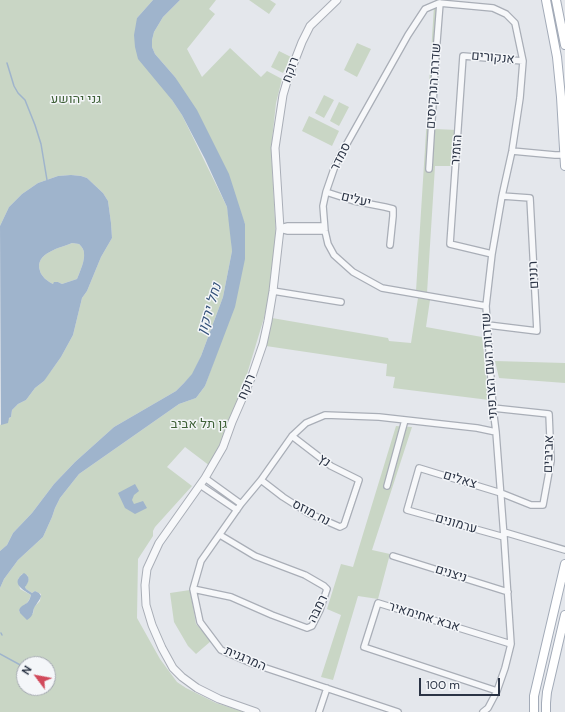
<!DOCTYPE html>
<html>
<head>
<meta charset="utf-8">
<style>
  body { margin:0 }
  #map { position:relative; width:565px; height:712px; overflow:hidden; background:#e4e7ec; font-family:"DM Sans",sans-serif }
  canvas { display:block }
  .north { position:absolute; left:16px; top:656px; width:40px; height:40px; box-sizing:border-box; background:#f4f6f9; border:1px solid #a4a8b1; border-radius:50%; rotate:302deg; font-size:11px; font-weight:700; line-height:16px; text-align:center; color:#2b3445 }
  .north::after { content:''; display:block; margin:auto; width:14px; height:18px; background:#d1495b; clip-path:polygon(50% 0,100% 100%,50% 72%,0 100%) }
  .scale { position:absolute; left:419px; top:678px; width:81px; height:18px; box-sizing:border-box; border:2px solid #2b3445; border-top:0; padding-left:5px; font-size:12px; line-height:14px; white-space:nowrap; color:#2b3445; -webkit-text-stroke:3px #f4f6f9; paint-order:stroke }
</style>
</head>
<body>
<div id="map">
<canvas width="565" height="712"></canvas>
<div class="north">N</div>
<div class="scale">100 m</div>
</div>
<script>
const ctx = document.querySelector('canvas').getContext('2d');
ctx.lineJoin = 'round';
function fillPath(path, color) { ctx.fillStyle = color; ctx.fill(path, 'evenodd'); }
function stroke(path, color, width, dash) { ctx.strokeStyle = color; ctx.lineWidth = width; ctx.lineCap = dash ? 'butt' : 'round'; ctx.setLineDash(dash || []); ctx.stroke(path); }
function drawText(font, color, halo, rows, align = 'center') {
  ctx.font = font + ' "DM Sans",Heebo,sans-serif'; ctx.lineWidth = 3; ctx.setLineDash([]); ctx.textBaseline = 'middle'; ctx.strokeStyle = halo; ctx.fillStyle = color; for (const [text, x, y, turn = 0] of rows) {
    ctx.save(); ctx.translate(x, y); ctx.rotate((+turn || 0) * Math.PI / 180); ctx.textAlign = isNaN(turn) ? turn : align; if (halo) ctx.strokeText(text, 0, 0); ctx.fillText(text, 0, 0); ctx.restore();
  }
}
const green = new Path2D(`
  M0 0H153L137 18 172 100 182 115 227 207 231 232 232 251 223 297 201 356 193 374 176 391 114 427 75 462 54 484 32 513 13 533 7 545 0 551V425L11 417 12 410 18 404 26 400 35 388 44 381 46 377 51 371 61 357 73 335 82 298 87 291 101 257 112 238 111 223 108 201 103 193 87 178 81 176 71 175 58 176 38 183 22 194 9 207 0 226Z
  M180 0H216L209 9 215 14 187 49 202 77 230 48 261 77 267 71 282 79 276 103 271 149 276 237 270 290 264 318 247 374 232 421 224 434 210 466 185 447 167 467 192 486 155 527 153 531V536L138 559 137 618 160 659 177 682 186 688 216 703 244 712H0V588L4 579 18 560 43 537 52 517 55 508 60 498 79 474 179 404 196 398 205 386 217 352 245 224 175 77 155 54 152 47V40L154 32 163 17ZM22 574 27 575C30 580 28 582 25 587L26 589 32 593 35 591 41 594 40 601 34 607 33 614 20 613 19 610C25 603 28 605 31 595L20 589 18 579ZM24 664H48V688H24Z
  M249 0H270L276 4 269 14Z
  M443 5 435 129 457 130 454 166H435L427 293 416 291 434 6Z
  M357 43 371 49 357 77 344 70Z
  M279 51 291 57 283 73 271 67Z
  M324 95 334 100 324 118 315 113Z
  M339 102 349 107 339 126 330 121Z
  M309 116 339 131 332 146 302 131Z
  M72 243 79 244C81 246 84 249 84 253 85 261 80 271 77 279L62 284 58 282 53 284C48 282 41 276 40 271 34 253 60 248 72 243Z
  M418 298 430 300 426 327 482 337 489 400 393 388 395 377 386 376 387 364 266 346 272 318 388 338 389 341 411 343Z
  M495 361 565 363V383L499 378Z
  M396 426 412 427 372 550 390 554 378 599 358 596 333 680 321 677 341 615 327 609 341 564 353 567Z
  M190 590 196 624 211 641 196 654 188 646 174 622 170 593Z`);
const water = new Path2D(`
  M153 0H180L163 17 154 32 152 40V47L155 54 175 77 197 110 229 174 245 224V259L235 307 205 386 196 398 179 404 79 474 60 498 55 508 52 517 43 537 18 560 4 579 0 588V551L7 545 13 533 32 513 54 484 75 462 114 427 176 391 184 383 192 374 201 356 223 297 232 251 227 207 205 159 182 115 172 100 138 59 135 47 134 35 137 18Z
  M71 175 81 176 87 178 103 193 108 201 111 223 112 238 101 257 87 291 82 298 73 335 61 357 44 381 35 388 26 400 18 404 12 410 11 417 9 418 8 423 1 425 0 226 9 207 22 194 38 183 58 176ZM72 243 79 244C81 246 84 249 84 253 85 261 80 271 77 279L62 284 58 282H54L53 284C48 282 41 276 40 271 34 253 60 248 72 243Z
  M135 484 139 491 134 495 132 500 134 504 143 501 147 508 135 514 125 508 118 493Z
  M24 573C31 577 29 582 25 587L26 589 32 593 35 591 39 593 41 596C40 600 38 601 36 605 31 611 36 614 27 620L20 613 19 610C23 602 28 607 31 595 22 589 10 583 24 573Z`);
const stream = new Path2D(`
  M7 63 14 86 18 93 25 100 35 125 41 144 47 180
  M1 633 2 635
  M0 654 24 667`);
const minor = new Path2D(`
  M512 151 555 155H565
  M429 169 436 54 440 3
  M326 192 354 201 385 207 393 209V216L390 245
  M280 228 288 226H324
  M280 229 288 231H325
  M492 254 450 244 463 56 523 61
  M273 291 341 302
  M488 325 537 331 530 198 502 196
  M493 408 549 414 551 461 543 505H531L501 493 419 468 407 510 504 537
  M205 478 241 504
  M261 480 283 497 308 513 340 527 344 525 359 480 331 466 292 436
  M200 485 237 510
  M387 486 405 420
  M504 532 565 550
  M393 556 508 592
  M193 589 231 597 272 615 307 628 312 626 320 610 327 589 324 586 305 575 255 556 220 535
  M497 691 364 647 378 603 511 644
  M319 712 327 688
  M398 712 251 663 221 650 200 622 193 589 201 561 241 504 261 480 292 436 306 423 325 415 379 417 477 428 496 432
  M483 712 488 708 497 691 505 668 511 644 504 537 496 432 493 408 486 306 492 254 502 196 512 151 520 98 523 61 515 23 506 14 493 8 439 3 425 9 408 35 336 163 326 192 323 206 325 231 328 244 334 255 353 272 382 288 486 306`);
const tertiary = new Path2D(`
  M256 712 219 699 197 688 182 677 173 668 162 648 152 625 146 605 145 585 147 569 159 543 205 478 223 447 232 422 252 376 263 344 268 321 273 291 280 229 275 148 283 95 288 78 302 42 310 26 337 0`);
const primary = new Path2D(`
  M546 0 557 57 561 97 565 166
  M556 0 565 45
  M534 712V696L565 564
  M546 712V703L547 692 565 615`);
const streetNames = [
  ["אנקורים",493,58,5],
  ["רוקח",291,70,-70],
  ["שדרת הנרקיסים",434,86,-86],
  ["הזמיר",457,150,-86],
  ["סמדר",341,157,-64],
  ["יעלים",356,200,14],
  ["רננים",534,275,-93],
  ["שדרות העם הצרפתי",490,366,-94],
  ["רוקח",247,387,-67],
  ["אביבים",549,454,-88],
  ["נץ",324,461,36],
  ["צאלים",460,480,17],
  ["נח מוזס",311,513,28],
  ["ערמונים",456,524,16],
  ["ניצנים",451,574,17],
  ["רמבה",318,609,-64],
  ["אבא אחימאיר",424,617,17],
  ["המרגנית",245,659,23]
];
const parkNames = [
  ["גני יהושע",76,100],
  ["גן תל אביב",199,425]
];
const waterNames = [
  ["נחל ירקון",210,309,-73]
];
fillPath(green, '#c9d6c5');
fillPath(water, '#9fb4cc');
stroke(stream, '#9fb4cc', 1.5);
stroke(minor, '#a9aeb7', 8);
stroke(tertiary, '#a9aeb7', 9);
stroke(primary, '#a3abb8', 10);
stroke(minor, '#f7f8fa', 5.5);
stroke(tertiary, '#f7f8fa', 7);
stroke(primary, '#fff', 8);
drawText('13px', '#2b3445', '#f4f6f9', streetNames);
drawText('13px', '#3f6138', '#f4f6f9', parkNames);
drawText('italic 14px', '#34527a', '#f4f6f9', waterNames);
</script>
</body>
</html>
